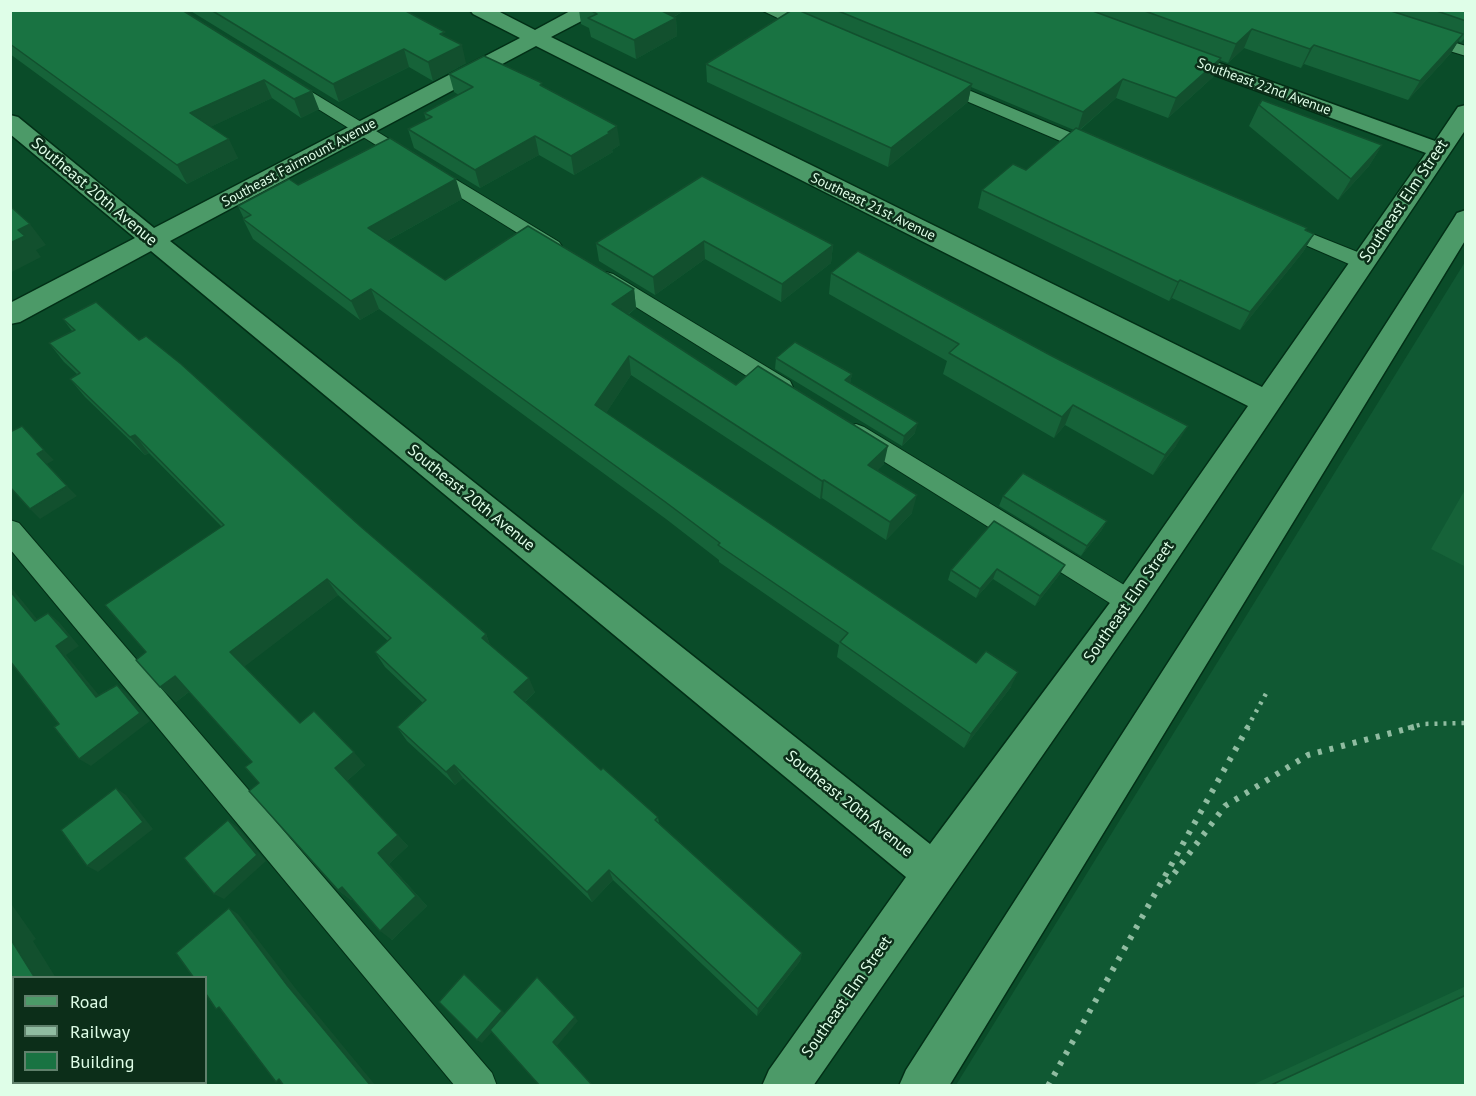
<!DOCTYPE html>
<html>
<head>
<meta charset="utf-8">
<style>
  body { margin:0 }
  #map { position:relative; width:1476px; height:1096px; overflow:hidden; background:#0a4c29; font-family:"PT Sans",sans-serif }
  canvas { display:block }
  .frame { position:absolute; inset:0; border:12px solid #dffee8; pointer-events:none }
  .legend { position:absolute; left:12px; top:976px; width:195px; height:108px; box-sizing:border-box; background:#0c2e19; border:2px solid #60816c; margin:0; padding:8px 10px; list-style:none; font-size:18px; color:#dffee8 }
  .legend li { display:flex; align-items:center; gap:12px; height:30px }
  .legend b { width:30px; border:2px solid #60816c }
</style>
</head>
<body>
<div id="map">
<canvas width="1476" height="1096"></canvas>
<div class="frame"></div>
<ul class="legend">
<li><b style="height:8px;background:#4c9a68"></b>Road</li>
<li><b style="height:8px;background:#90bca1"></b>Railway</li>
<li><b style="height:16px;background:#197342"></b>Building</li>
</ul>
</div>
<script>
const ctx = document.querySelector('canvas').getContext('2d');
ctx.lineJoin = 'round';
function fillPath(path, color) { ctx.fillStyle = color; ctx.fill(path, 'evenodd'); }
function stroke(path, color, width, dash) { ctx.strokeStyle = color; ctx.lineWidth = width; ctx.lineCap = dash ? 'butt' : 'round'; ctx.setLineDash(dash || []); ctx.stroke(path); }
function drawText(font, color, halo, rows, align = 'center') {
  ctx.font = font + ' "PT Sans",sans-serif'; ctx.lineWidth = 5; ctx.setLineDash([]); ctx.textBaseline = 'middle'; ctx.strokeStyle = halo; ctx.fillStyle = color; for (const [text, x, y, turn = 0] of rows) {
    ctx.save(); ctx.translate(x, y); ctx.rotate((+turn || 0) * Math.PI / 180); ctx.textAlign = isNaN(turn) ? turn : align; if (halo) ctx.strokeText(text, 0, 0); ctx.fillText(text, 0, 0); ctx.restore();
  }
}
const built = new Path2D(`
  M1465 262V1085H956Z`);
const lane = new Path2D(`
  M761 10H782L819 26 821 29 819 32H807Z
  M1423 33 1466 46V56L1417 41 1415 38 1417 35Z
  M287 77 559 242 562 246 559 250 552 252 545 250 281 86 279 82 281 78Z
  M937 77 1103 146 1106 150 1103 154H1091L931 86 929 82 931 78Z
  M1280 221 1370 257 1373 262 1370 267 1363 268 1356 267 1273 231 1270 227 1273 223Z
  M606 272 613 274 790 381 793 387 790 393 782 395 774 393 599 284 596 279 599 274Z
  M856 424 864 427 1139 594 1143 602 1139 610 1130 613 1121 610 848 439 844 433 848 427Z
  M10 520 19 523 492 1073 497 1086H455L10 549Z`);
const street = new Path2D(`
  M470 10H496L535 30 572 10H598L595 14 551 37 1262 387 1426 153 1166 57 1163 53 1166 49 1173 47 1180 49 1435 141 1458 107 1466 105V129L1142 612 813 1086H762L769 1070 906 877 151 251 20 322 10 324V303L135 238 10 134V115L18 117 154 228 520 38 473 14ZM536 46 1248 406 1118 592 930 844 170 241Z`);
const secondary = new Path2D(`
  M1466 210V239L949 1086H899L906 1070 1454 218 1457 213Z`);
const railFar1 = new Path2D(`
  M1247 728 1268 690
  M1408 728 1423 724 1466 723`);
const rail = new Path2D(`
  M1167 883 1225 806 1308 755 1414 727
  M1048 1086 1248 727`);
const wall = new Path2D(`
  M10 10H182L319 109 301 118 272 98 210 127 238 158 187 184 10 54Z
  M189 10H404L446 37 466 63 433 81 409 67 339 102Z
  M579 10H685L674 17 676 18 677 36 636 59 591 37 589 28 581 24Z
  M789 10H1466V37L1461 42 1458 41 1451 53 1408 100 1304 64 1301 68 1244 48 1228 63 1220 60 1213 77 1168 118 1116 98 1080 130 1314 234 1303 252 1240 330 1172 298 1169 301 978 208 982 190 1026 170 1074 130 971 87 968 102 888 167 707 82 706 64 791 11Z
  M449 74 543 86 620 145 612 150 613 152 574 175 539 155 480 188 414 148 408 129 426 120 424 113 459 95 454 92Z
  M1259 105 1382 145 1369 166 1338 200 1249 126Z
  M702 176 833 245 831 263 781 302 705 259 655 295 599 261 596 243Z
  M298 185 462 199 387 241 445 280 634 289 636 308 628 315 736 385 884 464 877 470 912 513 886 540 822 498 820 499 631 375 606 413 1011 687 964 748 837 657 839 645 719 562V560L666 519 379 309 360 320 253 239 243 219H244L238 206Z
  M831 273 1176 446 1153 475 1065 425 1054 438 943 374 947 361 829 294Z
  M63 319 139 340 360 526 486 634 490 645 535 692 525 702 601 770 658 817 659 823 802 953 800 961 757 1016 613 880 592 902 463 778 455 785 407 741 397 727 423 703 385 667 375 652 388 641 338 595 244 666 300 723 365 765 347 781 408 846 389 864 427 906 392 940 352 899 351 900 338 890 259 783 252 762 189 692 176 702 160 687 146 652 221 526 149 453 145 455 85 397 70 379 77 374 64 362 49 343 72 331Z
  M776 358 852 374 850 383 915 433 902 446 775 369Z
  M1466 488V567L1431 549Z
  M1003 496 1107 521 1101 531 1081 556 999 506Z
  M994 521 1060 574 1035 606 993 579 976 598 948 580 951 570Z
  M1466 986V1086H1250Z`);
const shadedWall = new Path2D(`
  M654 10H685L656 27Z
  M676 18 677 36 636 59 634 40Z
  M1252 29 1244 48 1228 63 1236 44Z
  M1463 34 1451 53 1408 100 1420 81Z
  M462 45 466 63 433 81 428 62Z
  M1314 45 1304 64 1301 68 1310 49Z
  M404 49 409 67 339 102 333 84Z
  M1221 58 1213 77 1168 118 1176 98Z
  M1123 79 1116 98 1077 132 1083 112Z
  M264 80 272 98 200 132 190 113Z
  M972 84 968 102 888 167 891 148Z
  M312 91 319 109 301 118 294 99Z
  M617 126 620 145 612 150 613 152 574 175 571 156Z
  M535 136 539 155 480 188 475 170Z
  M229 139 238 158 187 184 177 165Z
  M1382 145 1369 166 1338 200 1351 179Z
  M456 179 462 199 376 247 368 228Z
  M30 224 46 245 36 250 41 257 10 273V243L18 230Z
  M1314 234 1303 252 1240 330 1250 312Z
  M704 241 705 259 655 295 653 277Z
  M833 245 831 263 781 302 782 284Z
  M1180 280 1172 298 1169 301 1178 282Z
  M371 289 379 309 360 320 351 301Z
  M634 289 636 308 615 324 612 304Z
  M629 356 631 375 599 424 595 405Z
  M852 374 850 384 845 380Z
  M1073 405 1065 425 1054 438 1062 417Z
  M918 423 915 433 902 446 904 436Z
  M1188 426 1176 446 1153 475 1165 455Z
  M135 435 149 453 145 455 130 437Z
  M888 446 884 464 865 483 868 465Z
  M44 450 54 460 47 464 37 454Z
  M824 480 822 498 820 499 822 481Z
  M67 486 77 496 40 519 30 509Z
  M917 495 912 513 886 540 890 522Z
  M1107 521 1101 531 1081 556 1087 546Z
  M1065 565 1060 574 1035 606 1040 596Z
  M997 569 993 579 976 598 980 589Z
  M327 579 338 595 244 667 230 652Z
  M10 586 46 630 35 621 10 591Z
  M48 613 59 622 79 646 66 655 107 705 96 697 56 646Z
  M486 634 492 650 482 638Z
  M1018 672 1011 687 964 748 971 734Z
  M175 676 190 691 176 702 160 687Z
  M529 678 535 692 520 706 514 692Z
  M117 685 127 693 150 721 91 766 79 759Z
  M354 752 365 765 347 781 335 768Z
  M454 765 463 778 455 785 446 772Z
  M116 788 126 795 153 829 98 872 87 866Z
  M228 820 237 827 266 861 224 899 214 894Z
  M398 835 408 846 389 864 427 906 392 940 380 931 378 853Z
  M609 870 613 880 592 902 587 892Z
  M342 887 354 897 351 900 338 890Z
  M10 902 36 939 33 941 56 978H35L10 938Z
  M229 908 238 914 296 989 376 1086H371L287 985Z
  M802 953 800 961 757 1016 758 1009Z
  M464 974 507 1015 482 1043 477 1040Z
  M575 1017 578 1021 557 1046 594 1086 553 1042Z
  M158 1083H177L179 1086H160Z`);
const building = new Path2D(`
  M10 10H182L312 91 294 99 264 80 190 113 229 139 177 165 10 44Z
  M211 10H404L445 32 440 34 462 45 428 62 404 49 333 84Z
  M590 10H660L676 18 634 40 588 18 597 14Z
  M792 10H798L972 84 891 148 706 64Z
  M836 10H1090L1221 58 1176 98 1123 79 1083 112Z
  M1142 10H1388L1463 34 1420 81 1314 45 1310 49 1252 29 1236 44Z
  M1434 10H1466V21Z
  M484 56 542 83 540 85 617 126 608 132 610 133 571 156 535 136 475 170 408 129 432 117 424 113 473 87 449 74Z
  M1262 100 1382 145 1351 179 1259 105Z
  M1076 128 1307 228 1305 230 1314 234 1250 312 1180 280 1178 282 982 190 1013 164 1026 170Z
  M390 138 456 179 368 228 445 280 528 226 634 289 612 304 736 385 758 366 888 446 868 465 917 495 890 522 824 480 822 481 629 356 595 405 976 663 986 651 1018 672 971 734 840 642 848 633 718 545 720 543 664 501 371 289 351 301 243 219 251 215 238 206 289 179 298 185Z
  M702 176 833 245 782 284 704 241 653 277 596 243Z
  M10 206 30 224 18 230 25 236 10 243Z
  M858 251 1050 355 1188 426 1165 455 1073 405 1062 417 949 353 959 344 831 273Z
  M96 302 139 340 146 336 181 364 360 526 486 634 482 638 529 678 514 692 601 770 603 768 658 817 655 820 802 953 758 1009 609 870 587 892 454 765 446 772 397 727 426 700 375 652 391 638 327 579 230 652 300 723 314 711 354 752 335 768 398 835 378 853 416 896 380 931 342 887 338 890 249 791 259 783 245 767 252 762 175 676 160 687 136 660 146 652 105 605 224 525 135 435 130 437 70 379 80 373 49 343 75 330 63 319Z
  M795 342 852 374 845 380 918 423 904 436 776 358Z
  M22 426 44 450 37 454 67 486 30 509 10 487V432Z
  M1023 473 1107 521 1087 546 1003 496Z
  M994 521 1065 565 1040 596 997 569 980 589 951 570Z
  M10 591 35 621 48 613 69 637 56 646 96 697 117 685 140 713 79 759 54 727 59 724 10 661Z
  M116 788 143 822 87 866 61 830Z
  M228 820 257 855 214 894 184 858Z
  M229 908 287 985 371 1086H284L279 1079 276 1082 219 1007 216 1009 206 994V978H194L176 953Z
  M10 938 35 978H14V1083H158L160 1086H10Z
  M464 974 502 1011 477 1040 439 1002Z
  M537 977 575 1017 553 1042 593 1086H540L490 1030Z
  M1466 995V1086H1269Z`);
const farStreetnames = [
  ["Southeast 22nd Avenue",1264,87,20],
  ["Southeast Fairmount Avenue",299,163,-28],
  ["Southeast 21st Avenue",873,207,26]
];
const streetNames = [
  ["Southeast 20th Avenue",94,192,40],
  ["Southeast Elm Street",1404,201,-56],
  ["Southeast 20th Avenue",471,498,39],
  ["Southeast Elm Street",1129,602,-55],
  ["Southeast 20th Avenue",849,804,39],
  ["Southeast Elm Street",847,997,-55]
];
fillPath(built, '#105933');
stroke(lane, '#022f16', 2);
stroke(street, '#022f16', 3);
stroke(secondary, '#022f16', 3);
fillPath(lane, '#4c9a68');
fillPath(street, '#4c9a68');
fillPath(secondary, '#4c9a68');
stroke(railFar1, '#90bca1', 4.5, [3, 6]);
stroke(rail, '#90bca1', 6, [4, 8]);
fillPath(wall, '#166339');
fillPath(shadedWall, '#12502e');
fillPath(building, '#197342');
stroke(building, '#12502e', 1.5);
drawText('14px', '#dffee8', '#0c2e19', farStreetnames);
drawText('16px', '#dffee8', '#0c2e19', streetNames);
</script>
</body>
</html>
